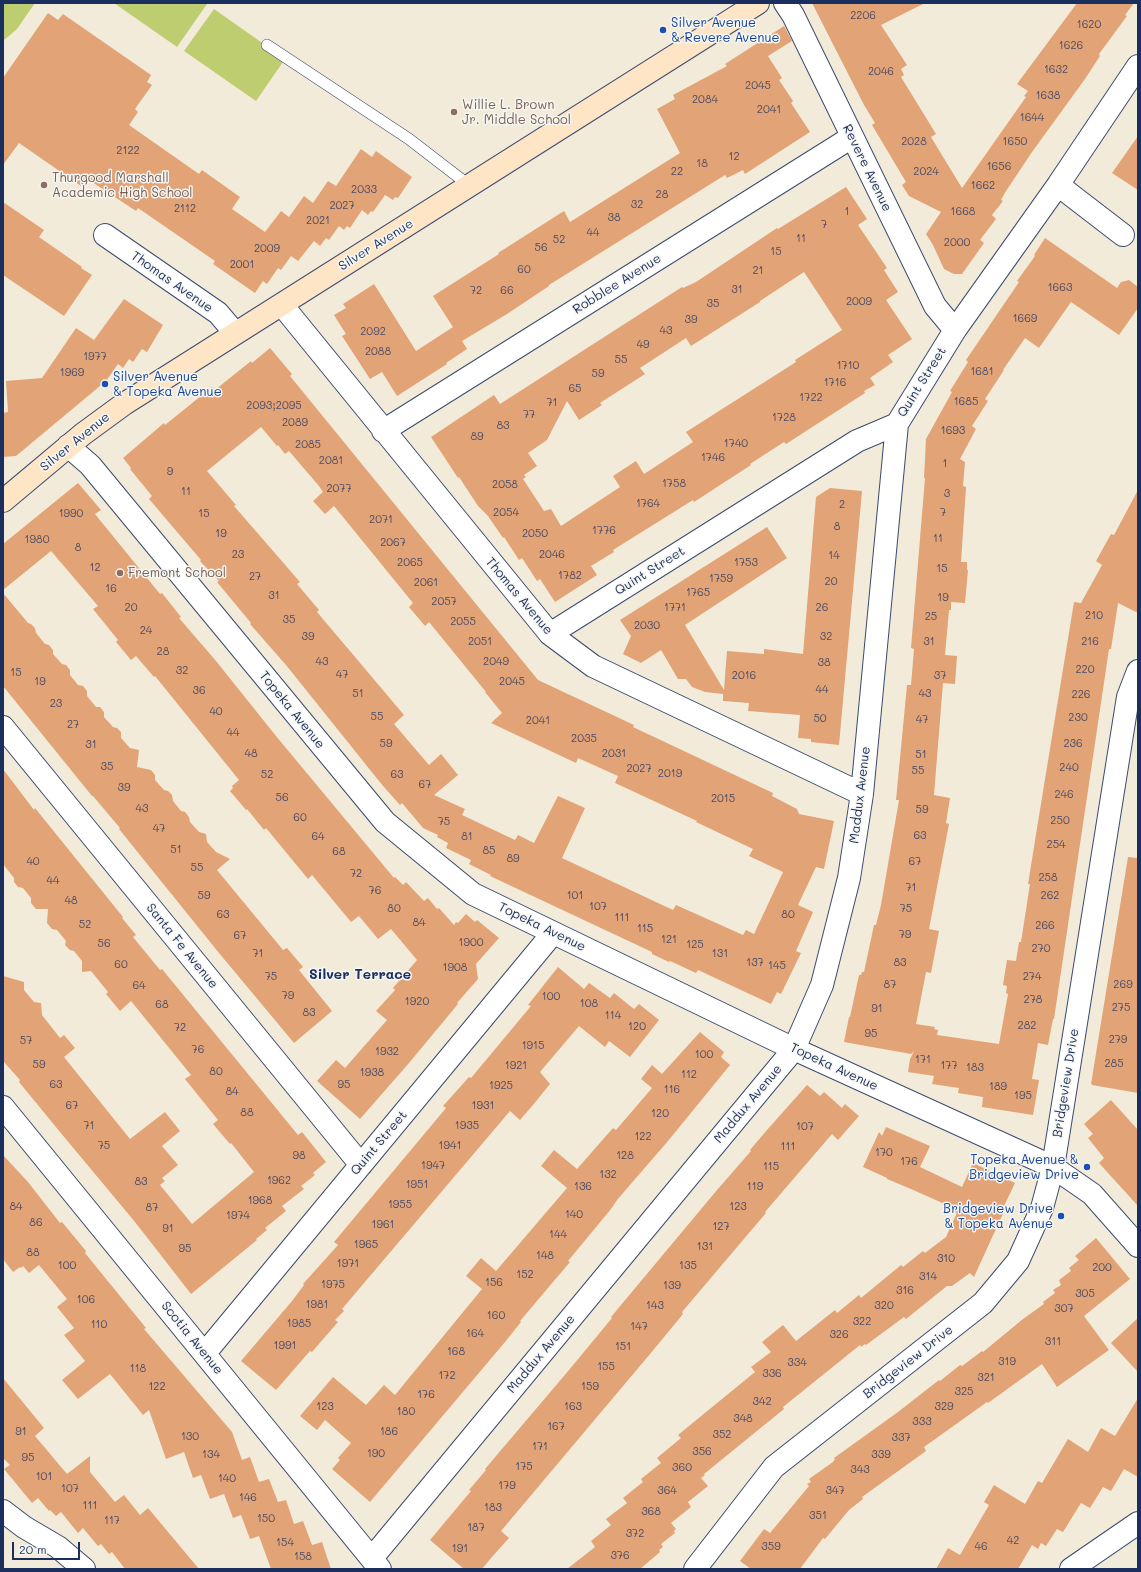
<!DOCTYPE html>
<html>
<head>
<meta charset="utf-8">
<style>
  body { margin:0 }
  #map { position:relative; width:1141px; height:1572px; overflow:hidden; background:#f3ebd9; font-family:Mali,sans-serif }
  canvas { display:block }
  .frame { position:absolute; inset:0; border:4px solid #1b2f5e; pointer-events:none }
  .scale { position:absolute; left:12px; top:1542px; width:68px; height:18px; box-sizing:border-box; border:2px solid #1b2f5e; border-top:0; padding-left:5px; font-size:12px; line-height:14px; white-space:nowrap; color:#1b2f5e; -webkit-text-stroke:3px #f6f6f2; paint-order:stroke }
</style>
</head>
<body>
<div id="map">
<canvas width="1141" height="1572"></canvas>
<div class="frame"></div>
<div class="scale">20 m</div>
</div>
<script>
const ctx = document.querySelector('canvas').getContext('2d');
ctx.lineJoin = 'round';
function fillPath(path, color) { ctx.fillStyle = color; ctx.fill(path, 'evenodd'); }
function stroke(path, color, width, dash) { ctx.strokeStyle = color; ctx.lineWidth = width; ctx.lineCap = dash ? 'butt' : 'round'; ctx.setLineDash(dash || []); ctx.stroke(path); }
function drawText(font, color, halo, rows, align = 'center') {
  ctx.font = font + ' Mali,sans-serif'; ctx.lineWidth = 3; ctx.setLineDash([]); ctx.textBaseline = 'middle'; ctx.strokeStyle = halo; ctx.fillStyle = color; for (const [text, x, y, turn = 0] of rows) {
    ctx.save(); ctx.translate(x, y); ctx.rotate((+turn || 0) * Math.PI / 180); ctx.textAlign = isNaN(turn) ? turn : align; if (halo) ctx.strokeText(text, 0, 0); ctx.fillText(text, 0, 0); ctx.restore();
  }
}
const green = new Path2D(`
  M3 3H35L17 29 3 41Z
  M114 3H205L207 4 177 47Z
  M214 9 285 59 256 101 184 51Z`);
const building = new Path2D(`
  M812 3H925L881 25 907 65 901 69 904 75 901 77 936 134 931 137 962 188 1026 97 1024 96 1028 91 1017 84 1077 3H1134L1125 15 1127 16 1099 54 1100 56 1085 79 1032 152 1006 191 1001 200 1003 201 992 215 996 219 980 240 984 243 962 274H954L944 269 933 245 926 234 941 212 909 196 902 185 906 182 872 125 875 123 864 105Z
  M48 13 58 20 63 14 151 75 147 82 152 85 135 109 138 112 129 125 199 174 202 170 240 197 232 209 265 232 281 211 289 217 304 196 313 203 328 181 336 186 361 149 372 157 376 151 412 177 398 198 395 197 393 200 385 195 373 212 371 211 368 215 362 210 350 228 347 226 344 230 339 226 329 240 326 238 320 246 314 241 298 261 291 256 281 270 278 268 267 284 263 281 255 293 213 264 215 261 138 208 136 211 86 178 81 186 19 143 3 165V78Z
  M784 26 792 41 768 56 782 78 779 80 793 101 791 103 810 132 745 174 743 170 727 178 725 175 549 285V286L507 314 462 341 467 349 446 363 447 364 397 396 382 372 370 379 342 336 346 334 334 315 346 308 343 304 374 284 416 351 453 327 460 338 433 296 499 254 498 253 564 211 570 222 680 153 657 109 675 99 673 95 727 66 725 64Z
  M1138 136V190L1112 173Z
  M846 187 867 219 858 225 887 268 884 270 898 292 886 300 912 339 888 355 893 362 870 378 875 385 864 391 865 393 786 444 784 442 750 464 751 465 694 502 693 500 613 550 614 552 591 566 597 575 555 602 540 579 537 581 522 558 519 560 504 537 503 538 488 516 478 506 459 477 458 478 431 437 494 395 500 404 682 287 683 288 696 282 777 228 778 229ZM804 272 842 330 795 360 796 362 686 432 693 442 644 474 636 461 613 476 620 487 561 526 551 509 544 511 523 479 526 477 524 475 537 466 528 453 547 440 567 401 579 420 602 405 600 403 645 374 640 368 686 338 691 346 760 302V301Z
  M3 202 44 230 39 237 82 267 81 268 92 275 64 316 3 275Z
  M1045 238 1117 288 1121 282 1129 280 1138 287V308L1119 335 1071 302 1039 348 1025 338 1003 370H1004L985 399 988 401 972 426 976 429 960 459 965 462 963 486 966 487 961 562H967V570H968L965 603 951 602V610H949L945 655 957 656 955 684 943 683 934 795 950 798 946 823 949 824 929 929 939 931 931 973 926 972 916 1024 935 1027 934 1029 938 1030 937 1035 999 1044 1008 994 1006 993 1007 986 1003 985 1007 960 1016 961 1019 942H1021L1030 884H1028L1038 822 1074 602 1081 603 1102 565 1096 561 1111 534 1114 535 1138 490V613L1118 603 1111 649H1109L1054 1019H1053L1048 1045 1038 1043 1032 1079 1039 1080 1033 1115 982 1107 983 1097 958 1093 959 1088 932 1084 934 1076 908 1072 910 1059 914 1051 911 1054 844 1042 849 1017H850L859 975H861L862 972H864L874 925H876L881 905 899 800H896L907 685H911L914 649 911 648 925 478H924L926 439 952 392 950 391 968 362 966 360 1019 282 1017 281 1035 256 1034 255Z
  M124 299 163 325 147 352 142 349 133 362 129 359 123 368 118 364 106 381 16 456 3 457V413L8 412 6 381 42 378 76 328 94 340Z
  M270 348 292 374 290 376 538 680 634 725 633 727 773 793 772 796 797 809 799 814 834 821 824 869 816 867 798 905 813 912 796 951 801 953 781 994 777 992 771 1004 698 970 696 973 670 961 669 962 652 954V952L490 876 491 875 469 864 471 860 446 848 448 843 437 837 438 835 423 828 402 803 400 805 383 786 286 665 250 624 251 623 217 582 219 581 200 561 201 560 149 499 152 496 130 469 131 468 123 458 164 423 165 425 212 387 215 390 251 361 252 363ZM261 427 277 446 278 445 285 454 289 451 319 486 323 492 313 501 325 514 334 506 413 603 409 607 425 626 429 622 486 692H485L502 713 491 723 576 763 578 758 618 776 615 783 697 821 696 822 753 849 749 856 783 872 754 934 746 930 743 935 676 905 673 910 562 858 585 808 558 796 534 843 518 835 515 840 462 815 465 809 434 795 458 775 441 754 429 765 394 724 404 715 317 612 319 610 297 584 300 582 234 506 236 505 207 471Z
  M78 483 101 510 95 514 160 594 162 593 181 617 179 618 216 661 276 736 394 878 395 877 403 885 406 882 424 901 428 898 437 909 439 908 454 925 456 922 458 923 466 914 475 922 477 920 499 938 476 964 478 979 457 1003 458 1004 409 1063 360 1119 317 1081 336 1060 345 1068 387 1020 376 1011 395 990 393 988 417 960 391 929 378 939 359 916 351 922 312 875 308 879 266 828 264 830 247 809 246 810 230 791 233 788 232 786 239 780 155 676 154 677 136 656 131 660 116 642 118 640 93 609 98 606 51 551 3 590V544Z
  M830 488 862 491 839 745 811 742V739L798 738 800 715 748 711 749 703 723 701V694L705 692 692 687 686 679H678L661 650 641 663 623 654 631 636 620 620 767 527 787 558 685 625 724 690 727 651 764 654V649L803 654 816 497Z
  M3 593 28 623 31 624 35 628 36 633 45 644 49 645 53 650V654L62 664 66 665 70 670V675L78 685 83 686 87 691V696L96 707H100L104 712V717L113 727 117 728 121 732V738L130 748 139 750 137 767 151 770 155 775V780L164 790 168 791 172 795 173 801 181 811 185 812 189 817 190 822 199 832 206 834 207 842 216 852 230 859 217 870 283 950 287 948 303 967 299 970 332 1011 294 1043 219 953 119 829 120 828 93 796H92L3 686Z
  M3 769 34 810 35 808 123 917 122 918 136 935 133 937 160 970 162 969 298 1135 302 1132 326 1162 313 1173 315 1175 301 1186 304 1189 282 1206 286 1211 265 1228 267 1230 256 1239 257 1240 191 1294 135 1222 60 1132 19 1082 20 1080 3 1061V976L24 982V990L34 1002 41 1003 42 1015 60 1038 64 1035 75 1048 64 1057 130 1139 165 1112 180 1131 162 1146 178 1165 162 1178 165 1181 160 1185 192 1224 254 1172 231 1143 230 1144 213 1124 218 1120 185 1079 191 1075 131 1001 120 1011 106 994 108 992 91 971 82 972V961L74 951 70 950 65 945 66 941 57 930 52 929 47 923 48 909H36L31 903V898L23 888 18 887 14 882V878L3 864Z
  M1128 857 1138 858V1093L1092 1085V1084H1091Z
  M558 967 584 989 589 983 610 998 614 993 634 1009 639 1004 659 1020 630 1057 609 1041 605 1047 579 1026 540 1072 550 1084 533 1105 520 1120 510 1111 342 1309 344 1311 335 1320 338 1322 312 1352 310 1351 276 1390 241 1361 292 1301 304 1285 303 1284 338 1245 334 1242 446 1108 443 1106 469 1077 471 1078 531 1006 528 1005Z
  M700 1032 724 1052 721 1057 730 1065 668 1141 617 1200 611 1209 568 1261 570 1262 520 1321 521 1322 505 1342 370 1502 332 1469 340 1460 338 1458 351 1443 325 1420 317 1430 300 1416 333 1377 366 1405 384 1385 395 1395 482 1289 466 1276 481 1258 496 1271 567 1188 541 1166 554 1150 577 1169 613 1128 616 1130 652 1088 641 1079 652 1065 662 1074Z
  M807 1085 820 1096 824 1092 842 1108 845 1104 859 1116 838 1140 832 1134 765 1212 766 1213 732 1253 682 1312 683 1314 650 1354 501 1531 509 1538 491 1558 482 1569H464L430 1540 471 1491 469 1490 486 1470 485 1469 569 1370 612 1318 611 1317 717 1190 751 1151 750 1150 767 1130Z
  M1111 1100 1138 1130V1206L1099 1163 1104 1158 1088 1138 1093 1134 1084 1124Z
  M886 1127 930 1146 920 1167 962 1187 973 1163 1015 1183 1004 1206 1006 1207 974 1277 970 1273 952 1286H947L906 1319 904 1317 866 1345 865 1344 861 1347 860 1345 783 1407 784 1409 704 1474 705 1475 701 1478 708 1486 688 1502 691 1507 671 1523 676 1529 674 1531 675 1533 661 1544 663 1547 659 1550 660 1552 640 1569H567L595 1547 591 1541 611 1525 606 1519 627 1503 623 1498 643 1482 641 1479 661 1463 657 1458 681 1438 678 1435 755 1372 751 1367 771 1352 762 1342 783 1325 796 1341 835 1310 837 1313 859 1295 861 1298 901 1265 903 1267 923 1251 925 1253 946 1237 957 1213 955 1212 956 1209 911 1189 887 1179V1178L863 1167 879 1132 882 1136Z
  M3 1155 28 1182 60 1223 62 1222 86 1251 85 1253 146 1328 144 1329 232 1432 242 1460 250 1457 259 1482 269 1479 278 1502 286 1500 294 1524 303 1521 312 1545 322 1542 331 1569H271L259 1536 250 1539 241 1515 233 1518 224 1494 210 1499 201 1475 193 1478 184 1452 166 1459 149 1410 143 1415 110 1374 78 1399 62 1380 85 1361 64 1335 74 1328 57 1307 67 1299 39 1265 29 1273 23 1266 21 1268 20 1267 13 1272 3 1259Z
  M1096 1238 1130 1279 1084 1316 1109 1350 1057 1387 1042 1364 988 1403 987 1402 924 1447 926 1451 862 1497 863 1499 849 1510 825 1539 823 1538 800 1569H751L740 1561 764 1529 770 1533 809 1486 807 1484 811 1482 809 1479 833 1462 835 1459 834 1458 898 1412 939 1380 940 1381 960 1365 962 1366 982 1351 983 1352 1023 1319 1044 1304 1043 1302 1055 1293 1053 1290 1061 1285 1059 1280 1071 1271 1069 1268 1079 1260 1075 1256Z
  M1138 1318V1372L1111 1343Z
  M3 1378 44 1428 35 1436 67 1474 90 1456V1472L115 1502 124 1495 140 1515 148 1508 199 1569H125L112 1552 109 1554 101 1544 98 1546 83 1528 78 1533 61 1512 56 1516 50 1510 49 1511 38 1498 32 1503 4 1469 10 1465 3 1458Z
  M1138 1398V1477L1124 1469 1111 1491 1103 1487 1090 1508 1081 1503 1063 1532 1057 1529 1046 1546 1041 1543 1038 1549 1032 1545 1018 1569H936L948 1548 960 1555 989 1505 984 1502 994 1485 1025 1504 1038 1481 1042 1483 1068 1439 1088 1452 1101 1428 1115 1436Z`);
const lane = new Path2D(`
  M267 45 409 139 470 186`);
const street = new Path2D(`
  M785 3 793 15 935 306 955 330
  M1058 185 1123 235
  M105 235 218 313 235 333
  M282 305 550 634 593 666 862 794
  M383 431 852 137
  M68 446 90 465 385 822 473 894 794 1049 1053 1167 1092 1194 1138 1246
  M550 634 857 441 897 424 955 330 1058 185 1138 66
  M3 727 361 1165
  M3 1107 380 1569
  M205 1353 553 933
  M3 1511 24 1527 58 1547 84 1569
  M372 1558 794 1049 822 985 849 878 862 794 897 424
  M695 1569 774 1467 983 1303 1018 1261 1042 1208 1053 1167 1128 697 1138 671
  M1071 1569 1138 1523`);
const secondary = new Path2D(`
  M3 501 83 434 124 404 758 3`);
const markers = [
  [663,30,4,"#1a4fb4"],
  [454,112,4,"#8d6e63"],
  [44,185,4,"#8d6e63"],
  [105,384,4,"#1a4fb4"],
  [120,573,4,"#8d6e63"],
  [1087,1167,4,"#1a4fb4"],
  [1061,1216,4,"#1a4fb4"]
];
const numberNames = [
  ["2206",863,16],
  ["1620",1089,25],
  ["1626",1071,46],
  ["1632",1056,70],
  ["2046",881,72],
  ["2045",758,86],
  ["1638",1048,96],
  ["2084",705,100],
  ["2041",769,110],
  ["1644",1032,118],
  ["2028",914,142],
  ["1650",1015,142],
  ["2122",128,151],
  ["12",734,157],
  ["18",702,164],
  ["1656",999,167],
  ["22",677,172],
  ["2024",926,172],
  ["1662",983,186],
  ["2033",364,190],
  ["28",662,195],
  ["32",637,205],
  ["2027",342,206],
  ["2112",185,209],
  ["1",847,212],
  ["1668",963,212],
  ["38",614,218],
  ["2021",318,221],
  ["7",824,225],
  ["44",593,233],
  ["11",801,239],
  ["52",559,240],
  ["2000",957,243],
  ["56",541,248],
  ["2009",267,249],
  ["15",776,252],
  ["2001",242,265],
  ["60",524,270],
  ["21",758,271],
  ["1663",1060,288],
  ["31",737,290],
  ["72",476,291],
  ["66",507,291],
  ["2009",859,302],
  ["35",713,304],
  ["1669",1025,319],
  ["39",691,320],
  ["43",666,331],
  ["2092",373,332],
  ["49",643,345],
  ["2088",378,352],
  ["1977",95,357],
  ["55",621,360],
  ["1710",848,366],
  ["1681",982,372],
  ["1969",72,373],
  ["59",598,374],
  ["1716",835,383],
  ["65",575,389],
  ["1722",811,398],
  ["1685",966,402],
  ["71",552,403],
  ["2093;2095",274,406],
  ["77",529,415],
  ["1728",784,418],
  ["2089",295,423],
  ["83",503,426],
  ["1693",953,431],
  ["89",477,437],
  ["1740",736,444],
  ["2085",308,445],
  ["1746",713,458],
  ["2081",331,461],
  ["1",945,464],
  ["9",170,472],
  ["1758",674,484],
  ["2058",505,485],
  ["2077",339,489],
  ["11",186,492],
  ["3",947,494],
  ["1764",648,504],
  ["2",842,505],
  ["2054",506,513],
  ["7",943,513],
  ["1990",71,514],
  ["15",204,514],
  ["2071",381,520],
  ["8",837,527],
  ["1776",604,531],
  ["19",221,534],
  ["2050",535,534],
  ["11",938,539],
  ["1980",37,540],
  ["2067",393,543],
  ["8",78,548],
  ["23",238,555],
  ["2046",552,555],
  ["14",834,556],
  ["2065",410,563],
  ["1753",746,563],
  ["12",95,568],
  ["15",942,569],
  ["1782",570,576],
  ["27",255,577],
  ["1759",721,579],
  ["20",831,582],
  ["2061",426,583],
  ["16",111,589],
  ["1765",698,593],
  ["31",274,596],
  ["19",943,598],
  ["2057",444,602],
  ["20",131,608],
  ["1771",675,608],
  ["26",822,608],
  ["210",1094,616],
  ["25",931,617],
  ["35",289,620],
  ["2055",463,622],
  ["2030",647,626],
  ["24",146,631],
  ["39",308,637],
  ["32",826,637],
  ["2051",480,642],
  ["31",929,642],
  ["216",1090,642],
  ["28",163,652],
  ["43",322,662],
  ["2049",496,662],
  ["38",824,663],
  ["220",1085,670],
  ["32",182,671],
  ["15",16,673],
  ["47",342,675],
  ["2016",744,676],
  ["37",940,676],
  ["19",40,682],
  ["2045",512,682],
  ["44",822,690],
  ["36",199,691],
  ["51",358,694],
  ["43",925,694],
  ["226",1081,695],
  ["23",56,704],
  ["40",216,712],
  ["55",377,717],
  ["230",1078,718],
  ["50",820,719],
  ["47",922,720],
  ["2041",538,721],
  ["27",73,725],
  ["44",233,733],
  ["2035",584,739],
  ["59",386,744],
  ["236",1073,744],
  ["31",91,745],
  ["48",251,754],
  ["2031",614,754],
  ["51",921,755],
  ["35",107,767],
  ["240",1069,768],
  ["2027",639,769],
  ["55",918,771],
  ["2019",670,774],
  ["52",267,775],
  ["63",397,775],
  ["67",425,785],
  ["39",124,788],
  ["246",1064,795],
  ["56",282,798],
  ["2015",723,799],
  ["43",142,809],
  ["59",922,810],
  ["60",300,818],
  ["250",1060,821],
  ["75",444,822],
  ["47",159,829],
  ["63",920,836],
  ["64",318,837],
  ["81",467,837],
  ["254",1056,845],
  ["51",176,850],
  ["85",489,851],
  ["68",339,852],
  ["89",513,859],
  ["40",33,862],
  ["67",915,862],
  ["55",197,868],
  ["72",356,874],
  ["258",1048,878],
  ["44",53,881],
  ["71",911,888],
  ["76",375,891],
  ["59",204,896],
  ["101",575,896],
  ["262",1050,896],
  ["48",71,901],
  ["107",598,907],
  ["80",394,909],
  ["75",906,909],
  ["63",223,915],
  ["80",788,915],
  ["111",622,918],
  ["84",419,923],
  ["52",85,925],
  ["266",1045,926],
  ["115",645,929],
  ["79",905,935],
  ["67",240,936],
  ["121",669,940],
  ["1900",471,943],
  ["56",104,944],
  ["125",695,945],
  ["270",1041,949],
  ["71",258,954],
  ["131",720,954],
  ["137",755,963],
  ["83",900,963],
  ["60",121,965],
  ["145",777,966],
  ["1908",455,968],
  ["75",271,977],
  ["274",1032,977],
  ["87",890,985],
  ["269",1123,985],
  ["64",139,986],
  ["79",288,996],
  ["100",551,997],
  ["278",1033,1000],
  ["1920",417,1002],
  ["108",589,1004],
  ["68",162,1005],
  ["275",1121,1008],
  ["91",877,1009],
  ["83",309,1013],
  ["114",613,1016],
  ["282",1027,1026],
  ["120",637,1027],
  ["72",180,1028],
  ["95",871,1034],
  ["279",1118,1040],
  ["57",26,1041],
  ["1915",533,1046],
  ["76",198,1050],
  ["1932",387,1052],
  ["100",704,1055],
  ["171",923,1060],
  ["285",1114,1064],
  ["59",39,1065],
  ["1921",516,1066],
  ["177",949,1066],
  ["183",975,1068],
  ["80",216,1072],
  ["1938",372,1073],
  ["112",689,1075],
  ["63",56,1085],
  ["95",344,1085],
  ["1925",501,1086],
  ["189",998,1087],
  ["116",672,1090],
  ["84",232,1092],
  ["195",1023,1096],
  ["67",72,1106],
  ["1931",483,1106],
  ["88",247,1113],
  ["120",660,1114],
  ["71",89,1126],
  ["1935",467,1126],
  ["107",805,1127],
  ["122",643,1137],
  ["75",104,1146],
  ["1941",450,1146],
  ["111",788,1147],
  ["170",884,1153],
  ["98",299,1156],
  ["128",625,1156],
  ["176",909,1162],
  ["1947",433,1166],
  ["115",771,1167],
  ["132",608,1175],
  ["1962",279,1181],
  ["83",141,1182],
  ["1951",417,1185],
  ["136",583,1187],
  ["119",755,1187],
  ["1968",260,1201],
  ["1955",400,1205],
  ["84",16,1207],
  ["123",738,1207],
  ["87",152,1208],
  ["140",574,1215],
  ["1974",238,1216],
  ["86",36,1223],
  ["1961",383,1225],
  ["127",721,1227],
  ["91",168,1229],
  ["144",558,1235],
  ["1965",366,1245],
  ["131",705,1247],
  ["95",185,1249],
  ["88",33,1253],
  ["148",545,1256],
  ["310",946,1259],
  ["1971",348,1264],
  ["100",67,1266],
  ["135",688,1266],
  ["200",1102,1268],
  ["152",525,1275],
  ["314",928,1277],
  ["156",494,1283],
  ["1975",333,1285],
  ["139",672,1286],
  ["316",905,1291],
  ["305",1085,1294],
  ["106",86,1300],
  ["1981",317,1305],
  ["143",655,1306],
  ["320",884,1306],
  ["307",1064,1309],
  ["160",496,1316],
  ["322",862,1322],
  ["1985",299,1324],
  ["110",99,1325],
  ["147",639,1327],
  ["164",475,1334],
  ["326",839,1335],
  ["311",1053,1342],
  ["1991",285,1346],
  ["151",623,1347],
  ["168",456,1352],
  ["319",1007,1362],
  ["334",797,1363],
  ["155",606,1367],
  ["118",138,1369],
  ["336",772,1374],
  ["172",447,1376],
  ["321",986,1378],
  ["122",157,1387],
  ["159",590,1387],
  ["325",964,1392],
  ["176",426,1395],
  ["342",762,1402],
  ["123",325,1407],
  ["163",573,1407],
  ["329",944,1407],
  ["180",406,1412],
  ["348",743,1419],
  ["333",922,1422],
  ["167",556,1427],
  ["91",21,1432],
  ["186",389,1432],
  ["352",722,1435],
  ["130",190,1437],
  ["337",901,1438],
  ["171",540,1447],
  ["356",702,1452],
  ["190",376,1454],
  ["134",211,1455],
  ["339",881,1455],
  ["95",28,1458],
  ["175",524,1467],
  ["360",682,1468],
  ["343",860,1470],
  ["101",44,1477],
  ["140",227,1479],
  ["179",507,1486],
  ["107",70,1489],
  ["364",667,1491],
  ["347",835,1491],
  ["146",248,1498],
  ["111",90,1506],
  ["183",493,1508],
  ["368",651,1512],
  ["351",818,1516],
  ["150",266,1519],
  ["117",112,1521],
  ["187",476,1528],
  ["372",635,1534],
  ["42",1013,1541],
  ["154",285,1543],
  ["359",771,1547],
  ["46",981,1547],
  ["191",460,1549],
  ["376",620,1556],
  ["158",303,1557]
];
const transitNames = [
  ["Silver Avenue",671,23],
  ["& Revere Avenue",671,38],
  ["Silver Avenue",113,377],
  ["& Topeka Avenue",113,392],
  ["Topeka Avenue &",1079,1160,"right"],
  ["Bridgeview Drive",1079,1175,"right"],
  ["Bridgeview Drive",1053,1209,"right"],
  ["& Topeka Avenue",1053,1224,"right"]
];
const educationNames = [
  ["Willie L. Brown",462,105],
  ["Jr. Middle School",462,120],
  ["Thurgood Marshall",52,178],
  ["Academic High School",52,193],
  ["Fremont School",128,573]
];
const streetNames = [
  ["Revere Avenue",867,168,64],
  ["Silver Avenue",376,245,-32],
  ["Thomas Avenue",172,282,35],
  ["Robblee Avenue",617,284,-32],
  ["Quint Street",922,382,-58],
  ["Silver Avenue",75,442,-39],
  ["Quint Street",650,571,-32],
  ["Thomas Avenue",519,596,50],
  ["Topeka Avenue",292,710,51],
  ["Maddux Avenue",860,795,-83],
  ["Topeka Avenue",542,927,26],
  ["Santa Fe Avenue",182,946,51],
  ["Topeka Avenue",834,1067,25],
  ["Bridgeview Drive",1066,1083,-81],
  ["Maddux Avenue",748,1104,-50],
  ["Quint Street",379,1143,-50],
  ["Scotia Avenue",192,1338,51],
  ["Maddux Avenue",541,1354,-50],
  ["Bridgeview Drive",908,1362,-38]
];
const neighbourhoodNames = [
  ["Silver Terrace",360,975]
];
fillPath(green, '#becd70');
fillPath(building, '#e2a376');
stroke(lane, '#3b4b70', 12);
stroke(street, '#3b4b70', 24);
stroke(secondary, '#3b4b70', 24);
stroke(lane, '#fff', 11);
stroke(street, '#fff', 22);
stroke(secondary, '#fee5c5', 22);
for (const [x, y, r, color] of markers) { const dot = new Path2D(); dot.arc(x, y, r, 0, 2 * Math.PI); ctx.fillStyle = color; ctx.fill(dot); stroke(dot, '#f6f6f2', 1.5); }
drawText('11px', '#4d4c64', null, numberNames);
drawText('13px', '#164399', '#f6f6f2', transitNames, 'left');
drawText('13px', '#785e54', '#f6f6f2', educationNames, 'left');
drawText('13px', '#1b2f5e', '#f6f6f2', streetNames);
drawText('bold 14px', '#1b2f5e', '#f6f6f2', neighbourhoodNames);
</script>
</body>
</html>
